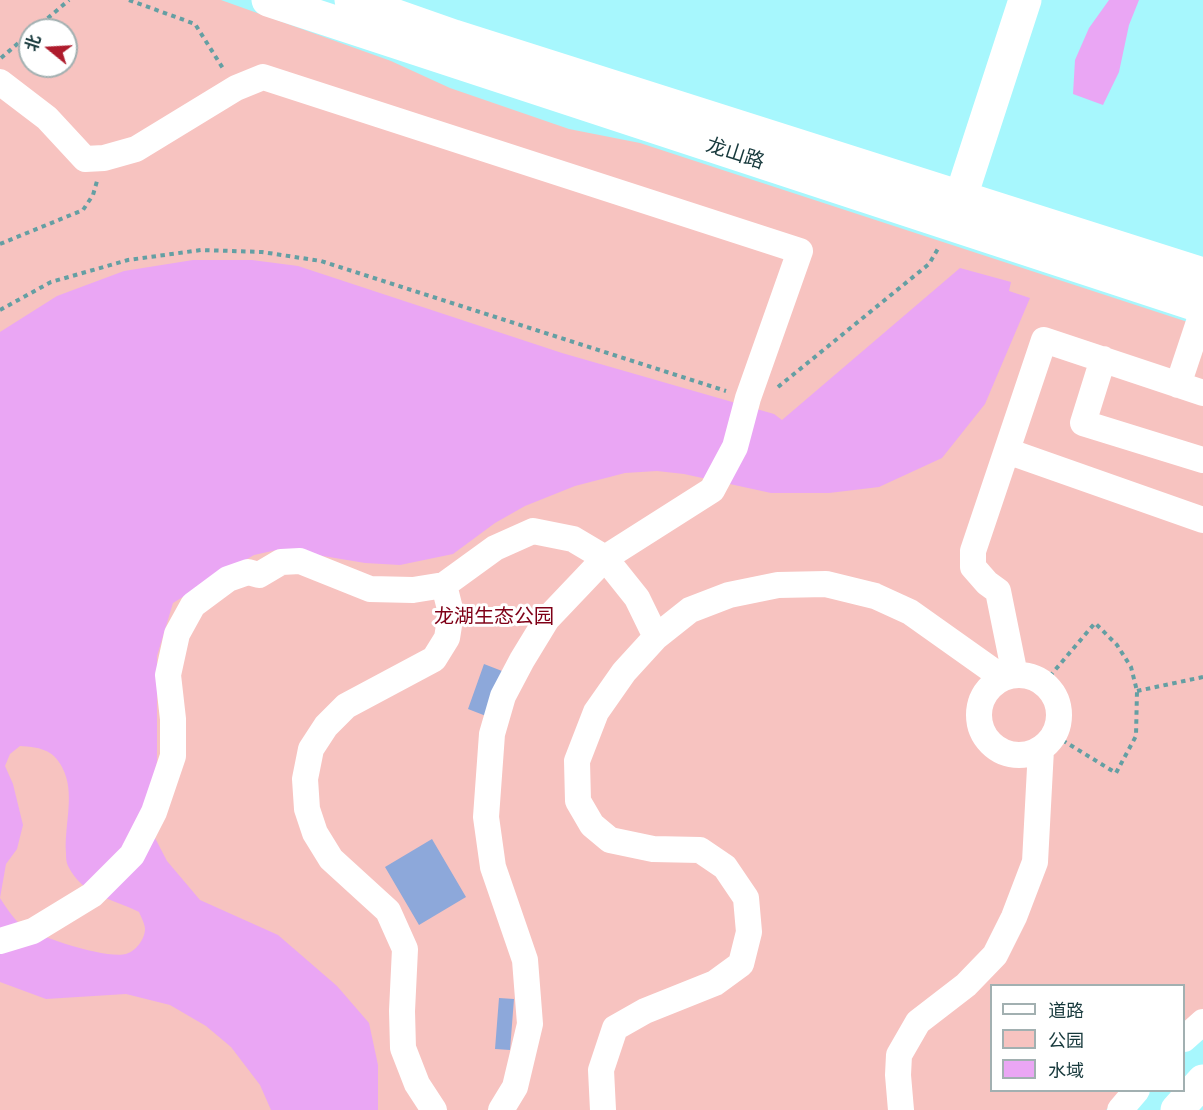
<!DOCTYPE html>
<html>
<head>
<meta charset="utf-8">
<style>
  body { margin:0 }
  #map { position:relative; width:1203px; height:1110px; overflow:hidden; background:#a7f7fd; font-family:"Noto Sans","Noto Sans SC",sans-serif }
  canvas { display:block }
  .legend { position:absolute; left:990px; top:984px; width:195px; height:108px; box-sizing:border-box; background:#fff; border:2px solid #a2b0b1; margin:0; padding:8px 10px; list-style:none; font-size:18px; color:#17393c }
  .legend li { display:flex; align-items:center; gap:12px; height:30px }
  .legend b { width:30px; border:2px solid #a2b0b1 }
  .north { position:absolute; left:18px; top:18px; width:60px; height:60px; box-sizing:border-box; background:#fff; border:2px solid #a2b0b1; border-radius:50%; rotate:288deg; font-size:16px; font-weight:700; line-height:24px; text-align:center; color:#17393c }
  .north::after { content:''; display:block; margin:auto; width:21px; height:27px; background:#ae1b2c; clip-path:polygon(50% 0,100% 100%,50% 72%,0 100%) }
</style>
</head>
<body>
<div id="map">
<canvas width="1203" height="1110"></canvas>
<ul class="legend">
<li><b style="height:8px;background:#fff"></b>道路</li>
<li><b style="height:16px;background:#f7c3c0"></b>公园</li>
<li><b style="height:16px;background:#eaa6f4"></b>水域</li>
</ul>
<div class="north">北</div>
</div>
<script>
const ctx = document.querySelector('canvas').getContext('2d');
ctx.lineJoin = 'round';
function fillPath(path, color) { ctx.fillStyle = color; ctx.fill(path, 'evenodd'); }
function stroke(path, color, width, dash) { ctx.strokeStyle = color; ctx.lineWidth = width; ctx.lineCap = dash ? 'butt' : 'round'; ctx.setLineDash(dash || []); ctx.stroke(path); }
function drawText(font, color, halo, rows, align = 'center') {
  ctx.font = font + ' "Noto Sans","Noto Sans SC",sans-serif'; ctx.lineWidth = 6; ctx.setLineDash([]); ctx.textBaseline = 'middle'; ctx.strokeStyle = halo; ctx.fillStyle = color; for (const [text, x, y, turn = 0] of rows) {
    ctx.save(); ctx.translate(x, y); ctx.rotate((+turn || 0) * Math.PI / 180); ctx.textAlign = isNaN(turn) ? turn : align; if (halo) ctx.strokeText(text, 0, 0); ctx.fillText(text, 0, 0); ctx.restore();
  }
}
const green = new Path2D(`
  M0 0H221L391 61 450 88 569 129 640 143 1203 327V1012L1184 1032V986H992V1090L1125 1091 1106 1110H0ZM30 30H66V66H30Z`);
const water = new Path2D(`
  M1109 0H1139L1129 25 1119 72 1103 105 1073 94 1075 60 1089 28Z
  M193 260H252L298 266 562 353 774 414 782 420 960 268 1011 282 1009 291 1030 298 985 404 942 458 879 487 829 493H771L684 474 657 471 625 473 575 486 525 506 495 523 453 554 400 565 365 563 281 549 254 555 212 579 173 603 157 656V762L148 797 154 836 167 861 200 900 278 935 337 986 369 1023 378 1065V1110H271L260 1085 231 1047 206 1026 170 1005 126 994 46 999 0 982V332L57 296 124 271ZM20 746C38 747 53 749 62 767 76 793 64 824 66 853 66 857 66 862 68 866 83 896 112 898 139 912 141 917 145 924 145 929 145 939 136 951 126 954 106 959 36 937 20 924 12 917 6 907 0 898L6 864 17 849 23 825 13 784 5 766 10 754Z`);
const building = new Path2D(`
  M484 664 502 671 486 716 468 709Z
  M432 839 466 897 419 925 385 867Z
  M499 998 514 999 510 1050 495 1049Z`);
const path = new Path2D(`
  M129 0 195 24 224 70
  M34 30 69 0
  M1 58 30 33
  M0 244 83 210 93 195 97 181
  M0 310 51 282 128 260 201 250 262 252 321 261 726 391
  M778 387 929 264 939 247
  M1044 683 1095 623 1117 645 1131 667 1137 691 1136 736 1116 773 1062 740
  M1137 691 1203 677`);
const street = new Path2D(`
  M0 82 47 118 85 159 104 158 136 149 236 88 263 77 800 251 748 398 735 447 712 490 605 558 547 619 522 660 503 696 492 734 486 817 493 867 525 960 530 1024 515 1087 501 1110
  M1103 359 1083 423 1203 460
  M1178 385 1203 310
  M1007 451 1203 520
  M1015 675 998 591 987 583 973 567V551L1044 340 1203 393
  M979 715a40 40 0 1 1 80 0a40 40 0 1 1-80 0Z
  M0 941 33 931 92 895 132 855 154 812 173 756V719L168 675 177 634 193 605 228 579 248 572 259 575 281 562 300 561 370 589 413 590 444 585 495 548 533 531 573 539 605 558 637 598 656 637
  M1184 1039 1203 1022
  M434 1110 417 1084 403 1048 402 1011 405 949 388 911 331 859 315 833 307 809 305 779 311 749 326 726 346 706 434 659 447 638 451 613 444 585
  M603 1110 601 1070 615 1028 645 1011 715 983 741 964 749 932 746 898 725 867 700 850 653 849 610 840 592 825 578 801 577 761 596 712 624 672 656 637 690 610 729 595 778 585 826 584 875 596 910 612 1003 678
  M901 1110 898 1075 899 1055 918 1022 966 985 995 955 1014 917 1035 862 1041 749
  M1120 1110 1137 1090`);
const secondary = new Path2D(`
  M268 0 1203 307
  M351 0 454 36 1203 274
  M954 218 1025 0
  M1177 1110 1203 1081`);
const streetNames = [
  ["龙山路",735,154,18]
];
const parkNames = [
  ["龙湖生态公园",494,617]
];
fillPath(green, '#f7c3c0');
fillPath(water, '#eaa6f4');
fillPath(building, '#8da8da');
stroke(path, '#649fa3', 4, [4.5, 4.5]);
stroke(street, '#fff', 26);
stroke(secondary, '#fff', 33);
drawText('20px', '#17393c', '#fff', streetNames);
drawText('20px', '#7f0017', '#fff', parkNames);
</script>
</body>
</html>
